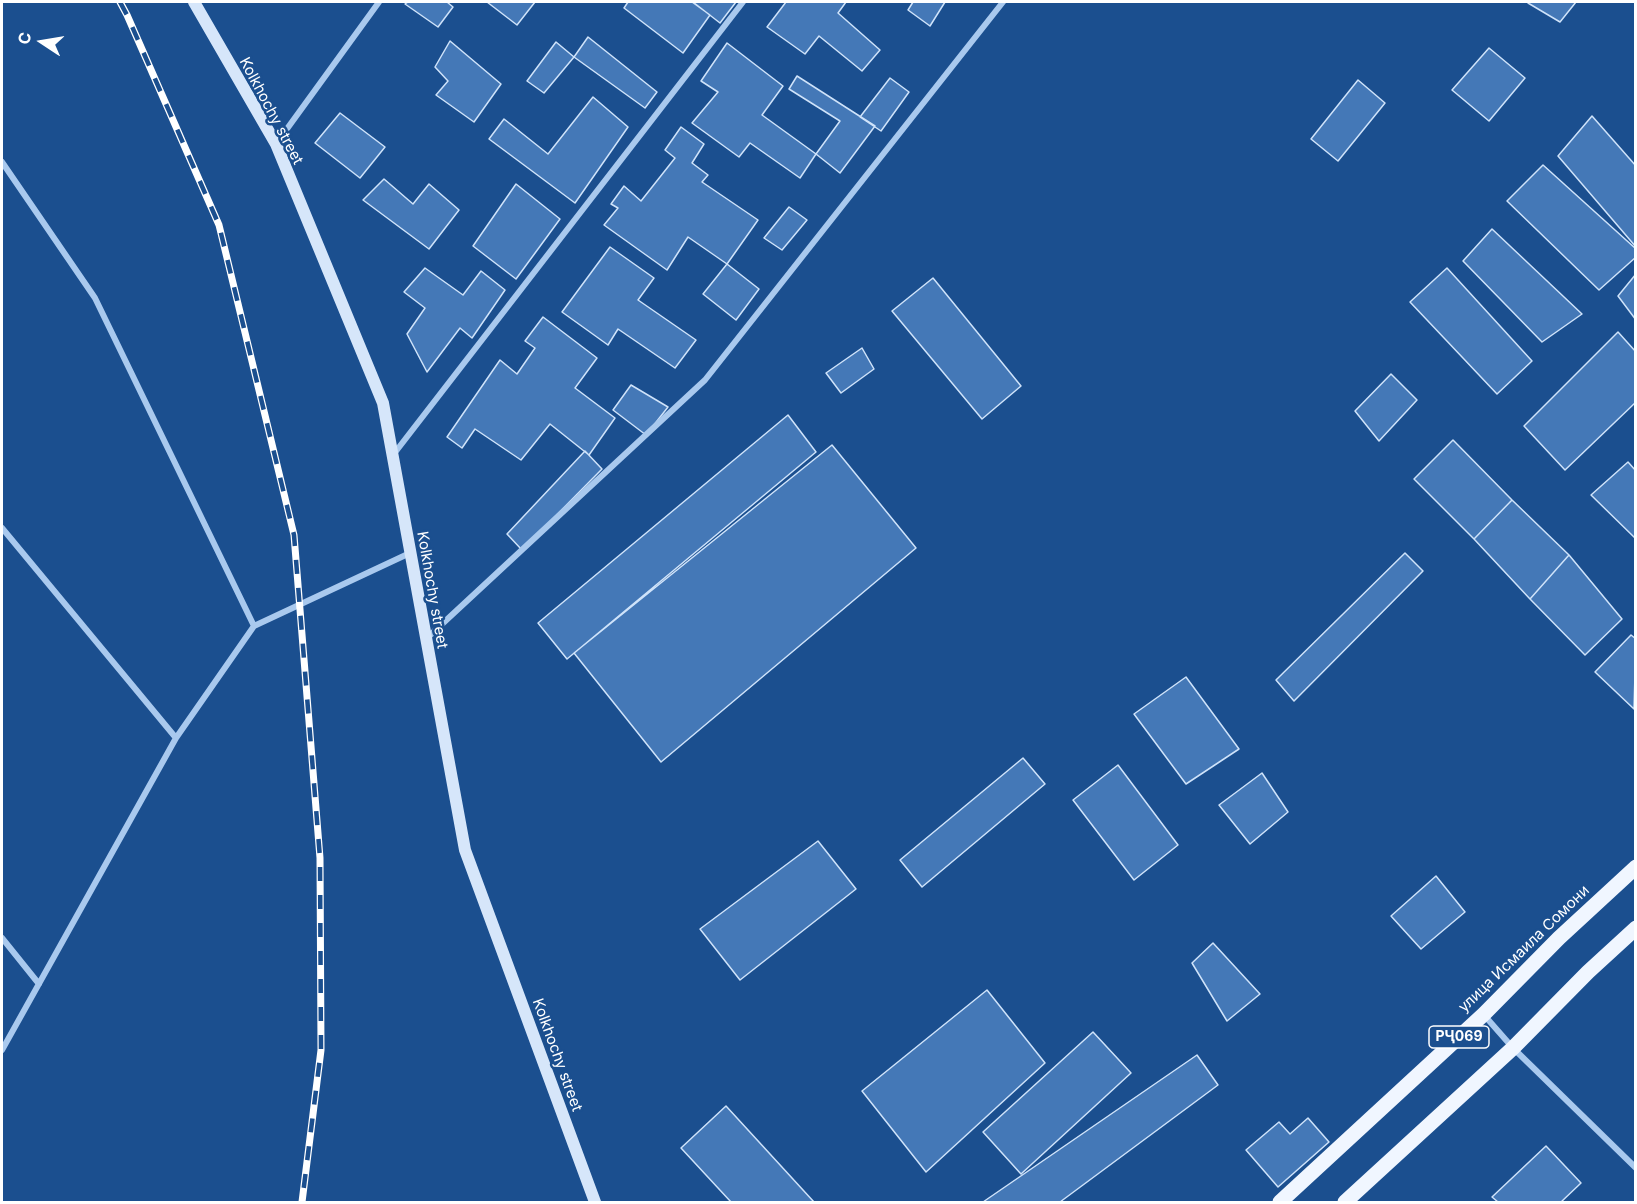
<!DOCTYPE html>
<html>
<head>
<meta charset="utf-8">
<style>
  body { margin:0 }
  #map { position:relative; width:1637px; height:1204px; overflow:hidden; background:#1b4f8f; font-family:Inter,sans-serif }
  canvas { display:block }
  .frame { position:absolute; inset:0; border:3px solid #fff; pointer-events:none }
  .north { position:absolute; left:12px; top:12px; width:60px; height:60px; -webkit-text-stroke:4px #1b4f8f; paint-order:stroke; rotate:282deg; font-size:16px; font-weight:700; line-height:24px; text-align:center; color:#fff }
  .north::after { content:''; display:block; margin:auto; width:21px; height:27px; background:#fff; clip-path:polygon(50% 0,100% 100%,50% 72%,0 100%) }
</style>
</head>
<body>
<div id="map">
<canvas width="1637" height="1204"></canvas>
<div class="frame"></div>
<div class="north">С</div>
</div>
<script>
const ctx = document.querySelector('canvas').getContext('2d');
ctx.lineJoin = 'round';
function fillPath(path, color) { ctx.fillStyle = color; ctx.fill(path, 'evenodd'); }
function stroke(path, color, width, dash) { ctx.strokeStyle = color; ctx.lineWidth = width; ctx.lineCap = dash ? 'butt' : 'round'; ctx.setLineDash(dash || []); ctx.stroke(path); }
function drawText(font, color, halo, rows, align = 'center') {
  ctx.font = font + ' Inter,sans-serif'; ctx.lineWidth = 5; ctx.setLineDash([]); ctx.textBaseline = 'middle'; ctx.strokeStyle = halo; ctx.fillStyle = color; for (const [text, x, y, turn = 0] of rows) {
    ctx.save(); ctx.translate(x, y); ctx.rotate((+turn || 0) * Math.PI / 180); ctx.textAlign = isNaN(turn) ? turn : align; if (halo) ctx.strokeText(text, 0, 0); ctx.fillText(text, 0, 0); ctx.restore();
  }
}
const building = new Path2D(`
  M408 2H447L453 7 438 27 405 4Z
  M487 2H535L517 25Z
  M628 2H692L710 15 683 53 624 8Z
  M693 2H736L720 23Z
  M786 2H846L838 13 880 50 862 71 819 36 805 54 767 27Z
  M913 2H945L930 26 908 10Z
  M1530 2H1576L1560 22 1528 3Z
  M588 37 657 92 645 108 574 57Z
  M450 41 501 84 474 122 436 95 448 81 435 67Z
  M556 42 574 57 544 93 527 81Z
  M727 43 783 86 762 115 816 154 800 178 750 143 739 157 692 123 718 92 701 81Z
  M1489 48 1525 78 1489 121 1452 90Z
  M797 76 875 126 840 173 816 154 840 121 789 89Z
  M890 78 909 92 881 131 860 117Z
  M1358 80 1385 103 1338 161 1311 139Z
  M593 97 628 127 575 203 489 139 504 119 548 154Z
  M340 113 385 147 360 178 315 143Z
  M1592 116 1636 166V247L1558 156Z
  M681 127 704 144 692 163 708 175 702 182 758 220 727 264 688 237 667 270 604 225 618 208 611 204 624 186 641 201 675 158 665 150Z
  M1543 165 1636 249V257L1599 290 1507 201Z
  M384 179 413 204 429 184 459 210 429 249 363 200Z
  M516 184 560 219 516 279 473 246Z
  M789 207 807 220 782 250 764 238Z
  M1492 229 1582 314 1542 342 1463 261Z
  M610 247 654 278 638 300 696 340 675 368 618 329 608 345 562 312Z
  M727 264 759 289 736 320 703 294Z
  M425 268 463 295 481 271 505 290 472 338 460 328 427 372 407 334 425 308 404 292Z
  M1447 268 1532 361 1497 394 1410 302Z
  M1636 274V320L1618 296Z
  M933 278 1021 386 982 419 892 311Z
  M543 317 597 358 575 388 615 418 589 455 550 424 521 460 475 429 462 448 447 437 500 360 517 374 535 348 525 341Z
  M1618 332 1636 352V402L1565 470 1524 426Z
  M862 348 874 369 841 393 826 373Z
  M1391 374 1417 400 1379 441 1355 411Z
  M631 385 668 407 646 435 613 410Z
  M788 415 816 452 567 659 538 623Z
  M1453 440 1512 500 1474 539 1414 479Z
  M832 445 916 548 661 762 574 653Z
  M585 451 602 469 522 550 507 534Z
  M1628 462 1636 471V539L1591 495Z
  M1512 500 1569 555 1530 599 1474 539Z
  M1405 553 1423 571 1294 701 1276 680Z
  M1569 555 1622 619 1585 655 1530 599Z
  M1631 635 1636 639 1634 709 1595 672Z
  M1186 677 1239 749 1186 784 1134 714Z
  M1023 758 1045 784 922 887 900 860Z
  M1118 765 1178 845 1134 880 1073 800Z
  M1262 773 1288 812 1250 844 1219 805Z
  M818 841 856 889 740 980 700 929Z
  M1436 876 1465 912 1421 949 1391 916Z
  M1213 943 1260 994 1227 1021 1192 963Z
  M987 990 1045 1063 926 1172 862 1091Z
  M1093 1032 1131 1073 1021 1174 983 1132Z
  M1197 1055 1218 1085 1060 1202H983Z
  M726 1106 814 1202H731L681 1148Z
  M1308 1118 1329 1142 1278 1187 1246 1150 1279 1122 1290 1134Z
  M1546 1146 1581 1183 1561 1202H1498L1492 1197Z`);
const street = new Path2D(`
  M276 144 379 2
  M2 162 95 298 254 626 176 738 2 1050
  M393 455 743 2
  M2 528 176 738
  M254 626 410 553
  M427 638 705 380 1003 2
  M2 938 39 984
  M1484 1015 1513 1048 1636 1168`);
const secondary = new Path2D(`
  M194 2 276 144 383 403 465 850 595 1202`);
const primary = new Path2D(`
  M1280 1202 1484 1014 1559 938 1636 867
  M1345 1202 1513 1048 1588 972 1636 928`);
const rail = new Path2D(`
  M120 2 127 15 219 225 294 535 320 858 321 1050 302 1202`);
const shields = [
  [1459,1037,60]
];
const shieldNames = [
  ["РҶ069",1459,1037]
];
const streetNames = [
  ["Kolkhochy street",271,111,62],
  ["Kolkhochy street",432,590,80],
  ["улица Исмаила Сомони",1524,949,-44],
  ["Kolkhochy street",557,1055,70]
];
fillPath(building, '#4478b7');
stroke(building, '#cfe3fa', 1.5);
stroke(street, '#a9c9ee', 6);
stroke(secondary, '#d6e6fa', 12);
stroke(primary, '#f0f6ff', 15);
stroke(rail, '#fff', 7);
stroke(rail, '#1b4f8f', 4.5, [14]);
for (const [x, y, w] of shields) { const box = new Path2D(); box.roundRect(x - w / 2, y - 11, w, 22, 4.5); ctx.fillStyle = '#1b4f8f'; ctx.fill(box); stroke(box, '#fff', 1.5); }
drawText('bold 14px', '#fff', null, shieldNames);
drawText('15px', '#fff', '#1b4f8f', streetNames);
</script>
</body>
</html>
